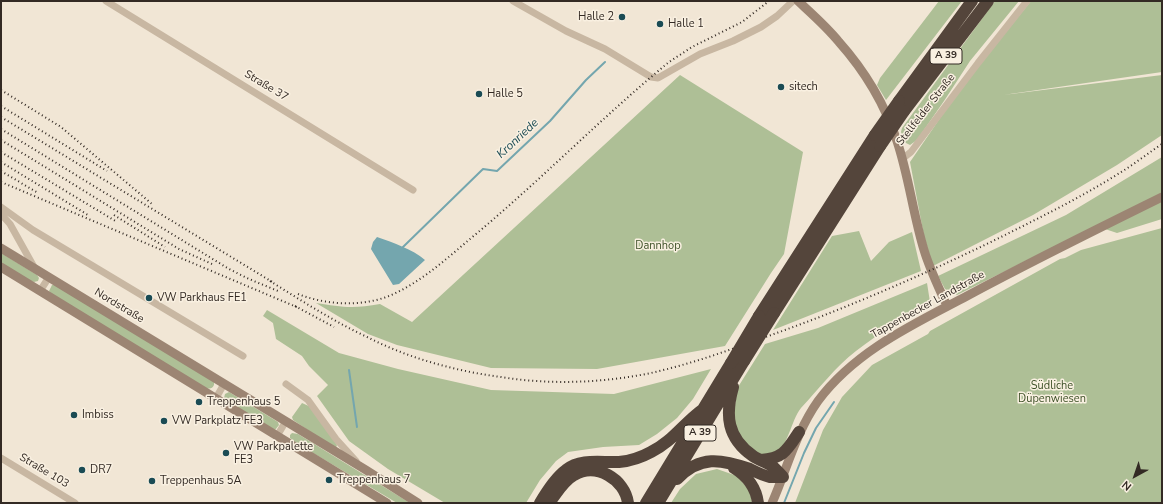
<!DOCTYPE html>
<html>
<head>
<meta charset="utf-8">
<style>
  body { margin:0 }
  #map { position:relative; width:1163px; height:504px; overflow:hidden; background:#f1e6d5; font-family:"Nunito Sans",sans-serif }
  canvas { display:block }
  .frame { position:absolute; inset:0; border:2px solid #332a24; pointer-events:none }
  .north { position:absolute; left:1115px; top:456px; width:40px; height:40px; -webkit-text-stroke:3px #f9f0e1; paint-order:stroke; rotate:220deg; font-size:11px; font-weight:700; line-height:16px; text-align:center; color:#332a24 }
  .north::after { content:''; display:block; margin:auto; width:14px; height:18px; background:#332a24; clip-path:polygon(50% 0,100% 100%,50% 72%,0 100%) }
</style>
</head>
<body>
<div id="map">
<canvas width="1163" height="504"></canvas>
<div class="frame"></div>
<div class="north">N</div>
</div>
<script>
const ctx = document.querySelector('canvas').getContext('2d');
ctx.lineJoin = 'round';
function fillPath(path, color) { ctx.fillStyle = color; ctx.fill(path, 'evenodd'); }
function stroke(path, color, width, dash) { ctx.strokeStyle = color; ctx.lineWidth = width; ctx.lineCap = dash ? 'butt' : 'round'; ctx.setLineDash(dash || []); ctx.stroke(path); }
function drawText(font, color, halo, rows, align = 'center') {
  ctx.font = font + ' "Nunito Sans",sans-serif'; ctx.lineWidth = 3; ctx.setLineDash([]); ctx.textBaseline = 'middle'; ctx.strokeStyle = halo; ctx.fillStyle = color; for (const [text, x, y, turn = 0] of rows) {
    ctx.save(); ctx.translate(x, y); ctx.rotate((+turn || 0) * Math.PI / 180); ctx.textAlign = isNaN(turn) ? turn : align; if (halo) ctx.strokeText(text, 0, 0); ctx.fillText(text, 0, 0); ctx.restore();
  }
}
const green = new Path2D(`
  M939 1H962L886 100 877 85 880 78Z
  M995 1H1019L970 61 944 101 917 140 910 145 904 142 901 132 902 128Z
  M1031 1H1162V72L1003 95 1162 75V135L1117 165 1033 215 933 266 924 236 910 162 960 89Z
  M680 75 803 152 784 254 771 273 725 346 597 369 491 368 397 345 368 334 316 303C340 307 354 309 380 304L412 322Z
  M1162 157V219L1117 233 1096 226 957 295 945 289 938 276 1066 215Z
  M1162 228V503H795L823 430 842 397 872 365 928 334 930 331 1060 259 1065 258 1081 250Z
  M859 231 871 261 889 242 912 232 921 271 773 330 832 236Z
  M1 253 37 275 39 278 38 281 34 282 31 281 1 263Z
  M927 283 930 302C905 318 879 333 856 351 835 367 819 389 801 408 791 420 788 449 773 455 754 462 740 436 732 424L738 387 765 344 818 328Z
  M52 285H55L214 382V385C212 389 210 389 206 388L51 294 49 291Z
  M267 310 339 353 398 369 491 390 614 394 711 369 693 399 677 418 657 434 639 445 603 447 568 452 556 461 540 480 526 503H445L388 469 349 441 317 396 328 385 309 366 302 356 276 339 273 323 263 316Z
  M229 392 278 422 279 425 275 430 227 401 224 398 225 394Z
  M302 403 311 407 337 445 336 448 333 447 293 420 292 417Z
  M292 433 298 434 410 503H397L298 444 290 438V435Z
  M717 469 737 476 750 491 752 503H671L680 489 696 474Z`);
const water = new Path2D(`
  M377 237C394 243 412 249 425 260L399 284 393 285 371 249 373 242Z`);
const stream = new Path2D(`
  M403 247 483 169 497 171 550 121 586 80 605 62
  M349 370 357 427
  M784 503 804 453 816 428 834 402`);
const street = new Path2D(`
  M106 1 413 190
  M513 1 566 31 605 49 651 77 658 78 700 54 733 41 761 27 777 16 793 1
  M902 159 911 152 978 63 1027 1
  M1 207 33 230 243 356
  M1 214 10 224 34 267
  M40 291 49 277
  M286 384 308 400 336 439 356 461
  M216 398 224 384
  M277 436 286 421
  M1 458 75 503`);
const secondary = new Path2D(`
  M798 1C812 14 827 27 839 42 864 70 885 105 897 141 909 177 913 214 924 250 930 270 939 288 947 306
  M1 248 366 470 418 503
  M1 267 387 503
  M772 503C787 469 796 432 818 401 855 351 914 324 967 296 1032 261 1097 229 1162 197`);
const highway = new Path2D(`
  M899 101 972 1
  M904 111 988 1
  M774 313 880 146
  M759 316 875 135
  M733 387C725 415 727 438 753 456 759 460 766 462 772 466 776 469 779 473 783 477
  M761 460C784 458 787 450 799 432
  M734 468C747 476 756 487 758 503
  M677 479C700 455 721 459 750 469 756 472 764 476 770 477 774 477 779 477 783 477
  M540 503C547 491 555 478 566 470 581 458 602 463 619 462 630 461 642 457 651 452 672 442 684 423 702 410
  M549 503C556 494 563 481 574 475 596 462 625 479 628 503
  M646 503 731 363
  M658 503 744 361`);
const rail = new Path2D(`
  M1 90 61 127 152 204
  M1 106 107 171
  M1 117 274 283
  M1 129 229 269 249 279 278 291
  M1 140 179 249 212 264
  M1 152 117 222
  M1 162 88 215
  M1 171 38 193
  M1 182 299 308
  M114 215 165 247
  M270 281C302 301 333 321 367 337 408 358 455 371 501 377 550 385 602 383 651 373 682 366 713 356 743 345 780 332 816 319 852 304 906 282 959 258 1011 232 1047 214 1083 196 1118 174 1133 165 1147 154 1162 144
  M298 294C326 305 361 307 389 296 420 283 445 260 470 239 539 182 601 118 669 62L692 47 742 22 769 1
  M295 306 334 327`);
const highwayBridge = new Path2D(`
  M875 135 899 101
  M880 146 904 111
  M744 361 774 313
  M731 363 759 316`);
const markers = [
  [622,17,4,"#1a4b54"],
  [660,24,4,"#1a4b54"],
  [781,87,4,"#1a4b54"],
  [479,94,4,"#1a4b54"],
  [149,298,4,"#1a4b54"],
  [199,402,4,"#1a4b54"],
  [74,415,4,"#1a4b54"],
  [164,421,4,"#1a4b54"],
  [226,453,4,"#1a4b54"],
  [82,470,4,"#1a4b54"],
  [329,480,4,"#1a4b54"],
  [152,481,4,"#1a4b54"]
];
const shields = [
  [946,56,32],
  [700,433,32]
];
const shieldNames = [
  ["A 39",946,56],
  ["A 39",700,433]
];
const poiNames = [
  ["Halle 2",614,17,"right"],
  ["Halle 1",668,24],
  ["sitech",789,87],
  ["Halle 5",487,94],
  ["VW Parkhaus FE1",157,298],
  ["Treppenhaus 5",207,402],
  ["Imbiss",82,415],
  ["VW Parkplatz FE3",172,421],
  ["VW Parkpalette",234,447],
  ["FE3",234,460],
  ["DR7",90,470],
  ["Treppenhaus 7",337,480],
  ["Treppenhaus 5A",160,481]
];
const streetNames = [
  ["Straße 37",266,86,31],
  ["Stellfelder Straße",926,110,-52],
  ["Tappenbecker Landstraße",928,305,-29],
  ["Nordstraße",119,306,31],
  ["Straße 103",44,471,31]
];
const parkNames = [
  ["Dannhop",658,246],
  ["Südliche",1052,386],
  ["Düpenwiesen",1052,399]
];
const waterNames = [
  ["Kronriede",518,139,-43]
];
fillPath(green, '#aebf96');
fillPath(water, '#74a6ae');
stroke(stream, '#74a6ae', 2);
stroke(street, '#c8b7a2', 7);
stroke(secondary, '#9c8573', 9);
stroke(highway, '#54453b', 12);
stroke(rail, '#332a24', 2, [1, 3]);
stroke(highwayBridge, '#54453b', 12);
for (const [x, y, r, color] of markers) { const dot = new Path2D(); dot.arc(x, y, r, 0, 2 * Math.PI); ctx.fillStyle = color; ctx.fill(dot); stroke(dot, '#f9f0e1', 1.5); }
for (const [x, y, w] of shields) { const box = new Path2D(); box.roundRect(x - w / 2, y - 8, w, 16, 3); ctx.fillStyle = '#f9f0e1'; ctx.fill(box); stroke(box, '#332a24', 1); }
drawText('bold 10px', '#332a24', null, shieldNames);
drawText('11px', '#332a24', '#f9f0e1', poiNames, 'left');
drawText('11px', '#332a24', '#f9f0e1', streetNames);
drawText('11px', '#3e5128', '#f9f0e1', parkNames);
drawText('italic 12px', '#1a4b54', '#f9f0e1', waterNames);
</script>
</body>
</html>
